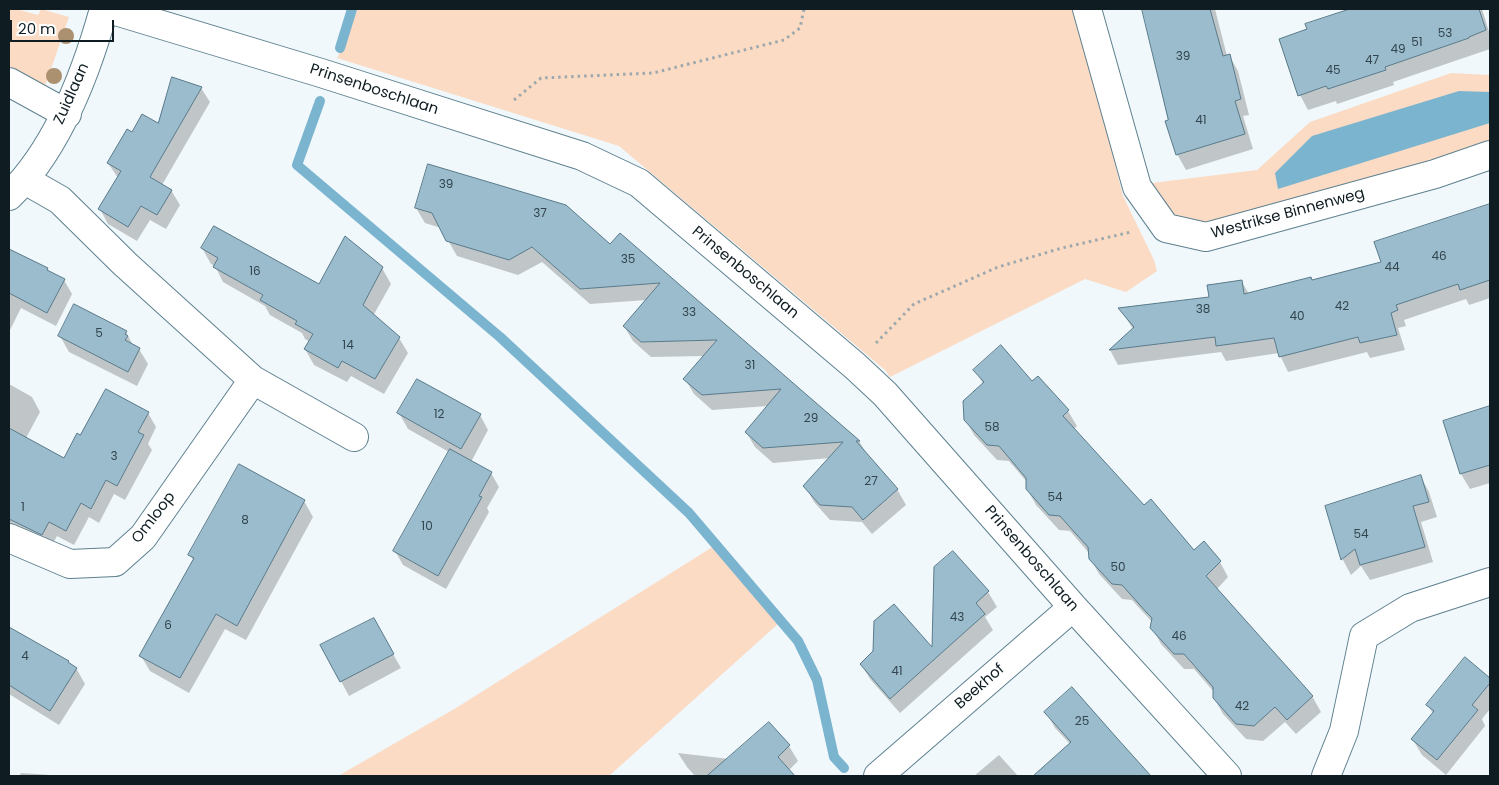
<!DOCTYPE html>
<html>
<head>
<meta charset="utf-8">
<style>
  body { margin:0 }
  #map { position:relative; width:1499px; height:785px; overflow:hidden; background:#f0f8fb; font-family:Poppins,sans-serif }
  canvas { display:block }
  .frame { position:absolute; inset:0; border:10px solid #0f1d23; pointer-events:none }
  .scale { position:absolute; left:10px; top:20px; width:104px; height:22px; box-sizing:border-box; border:2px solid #0f1d23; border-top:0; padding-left:6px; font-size:15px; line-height:18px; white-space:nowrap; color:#0f1d23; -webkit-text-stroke:4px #fff; paint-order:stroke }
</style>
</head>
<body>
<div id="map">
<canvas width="1499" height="785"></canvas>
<div class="frame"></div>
<div class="scale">20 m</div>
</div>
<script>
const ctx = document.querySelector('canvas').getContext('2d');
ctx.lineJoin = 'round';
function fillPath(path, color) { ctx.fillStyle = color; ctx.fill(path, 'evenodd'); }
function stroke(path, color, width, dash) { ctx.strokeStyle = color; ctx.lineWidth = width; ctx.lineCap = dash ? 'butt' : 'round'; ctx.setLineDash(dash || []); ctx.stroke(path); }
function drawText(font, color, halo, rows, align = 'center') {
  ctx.font = font + ' Poppins,sans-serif'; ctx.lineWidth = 4.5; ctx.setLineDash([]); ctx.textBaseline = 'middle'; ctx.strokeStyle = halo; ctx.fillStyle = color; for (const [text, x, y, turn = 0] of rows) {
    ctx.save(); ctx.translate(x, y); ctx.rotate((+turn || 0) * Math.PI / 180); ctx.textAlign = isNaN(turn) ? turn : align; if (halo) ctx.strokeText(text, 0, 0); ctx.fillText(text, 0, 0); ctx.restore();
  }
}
const green = new Path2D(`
  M9 9H16L38 15 41 9 69 17 44 89 9 69Z
  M351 9H1076L1123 196 1154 260 1157 271 1126 292 1085 279 890 377 885 370 619 146 337 58 340 52Z
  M1451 73 1490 75V141L1408 168 1200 224C1172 216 1162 212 1152 183L1257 170 1310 122Z
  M714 546 779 623 609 776H338L456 708Z`);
const water = new Path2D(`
  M1459 91 1490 92V123L1278 189 1275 173 1312 136Z`);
const shadow = new Path2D(`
  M1143 9H1215L1227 56 1229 55 1238 71 1249 115 1243 116 1253 149 1186 170 1177 154Z
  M1354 9H1482L1490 35V49L1393 82 1394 85 1337 104 1336 101 1308 110 1300 95 1309 30 1307 24Z
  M201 88 210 102 162 185 171 190 180 205 166 229 150 220 137 241 108 224 100 209 118 178 108 163 132 133 158 125Z
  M1490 205V298L1469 305 1466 299 1404 320 1406 326 1398 328 1405 350 1370 358 1367 352 1288 372 1279 353 1226 361 1221 352 1118 365 1110 350 1133 329 1120 309 1210 298 1242 282 1249 294 1312 281 1382 263 1376 242Z
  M416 208 611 245 621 235 859 441 868 456 897 489 906 505 872 534 862 522 830 520 814 502 805 486 830 458 773 463 755 447 746 432 768 406 712 410 694 394 685 379 705 356 651 357 633 341 624 326 647 300 590 304 542 262 518 275 457 256 441 228 425 223Z
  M202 248 319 286 382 268 391 284 373 316 399 338 408 353 384 394 351 376 347 382 314 365 305 349 310 342 305 339 302 333 270 315 265 306 223 282 215 266 211 264Z
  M9 251 47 268 49 272 64 280 72 294 56 326 21 308 9 332Z
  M126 332 134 347 139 349 148 364 137 386 69 352 60 336Z
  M975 370 1032 383 1038 377 1068 411 1077 426 1074 429 1144 507 1194 552 1220 562 1228 577 1217 589 1312 696 1321 712 1296 734 1285 722 1263 741 1246 739 1223 714 1214 698V692L1194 669H1184L1161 644 1152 628V622L1132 600 1122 599 1099 574 1090 558 1089 553 1070 531 1059 530 1036 505 1027 489V482L1009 461 997 460 974 435 965 419 983 384Z
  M9 384 32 397 40 412 26 438 65 459 81 437 148 413 156 427 148 444 152 450 125 500 114 494 99 523 89 517 74 545 57 536 50 549 9 529Z
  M1490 407V483L1470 489 1461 474 1445 422Z
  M399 413 480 415 488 430 471 462 491 473 499 487 487 508 489 512 446 589 403 565 395 551 449 452 408 429Z
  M239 465 304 501 313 517 246 640 225 629 189 693 150 671 141 656 194 561 190 555Z
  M1421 477 1429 492 1437 517 1421 522 1433 562 1370 580 1361 566 1351 575 1343 560 1327 507Z
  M953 552 988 592 997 607 985 617 993 630 900 713 870 679 861 664 933 650Z
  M373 619 401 668 349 696 322 646Z
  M9 628 68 662 76 668 85 684 59 725 9 694Z
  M1465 659 1490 679V709L1482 719 1485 726 1446 775 1422 755 1413 740 1433 714 1428 705Z
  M1072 689 1149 776H1035L1070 744 1055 728 1046 712Z
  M769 723 789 746 798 761 788 771 794 776H695L687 767 678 753 729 759Z
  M999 755 1018 776H974Z
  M21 773 66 776H19Z`);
const stream = new Path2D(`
  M340 48 352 9
  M320 101 297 165 500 337 689 513 798 641 817 680 834 757 844 768`);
const building = new Path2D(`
  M1142 9H1210L1223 56 1230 54 1241 99 1235 101 1245 134 1176 155 1165 121 1168 120Z
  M1350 9H1479L1486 30 1469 37V38L1385 67 1386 70 1328 89 1326 86 1298 96 1279 39 1307 29 1305 24Z
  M172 77 202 87 150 177 172 190 157 215 141 206 128 227 98 209 121 171 107 163 127 129 132 132 142 114 158 123Z
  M428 164 566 205 610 244 620 233 860 441H856L898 489 863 520 852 507 820 505 803 486 843 442 763 448 745 432 781 389 702 395 683 379 717 340 641 342 623 326 660 283 580 289 532 247 509 260 446 241 432 213 415 208Z
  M1490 204V280L1460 290 1458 284 1396 305 1398 310 1391 313 1397 335 1360 343 1358 337 1279 357 1274 338 1216 346 1215 337 1109 350 1134 327 1118 308 1209 297 1207 285 1215 284 1242 280 1244 294 1311 277 1312 280 1381 262 1374 242Z
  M214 226 319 284 345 236 383 267 363 305 400 337 375 379 342 361 338 368 304 349 313 334 295 324 297 321 260 300 263 295 213 267 218 258 201 248Z
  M9 249 48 268 47 270 65 279 47 313 9 293Z
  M74 304 127 331 125 334 128 336 125 340 140 348 128 372 58 336Z
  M1001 345 1032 381 1038 376 1069 410 1063 416 1144 505 1151 499 1194 550 1204 541 1221 561 1206 576 1313 696 1287 720 1275 707 1254 726 1236 724 1213 698V687L1192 663 1184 654H1174L1150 628 1152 618 1147 613 1122 585 1112 584 1089 559 1088 547 1067 524 1060 516 1049 515 1026 489V478L999 446 987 445 964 420 963 401 984 382 973 370Z
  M417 379 481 414 461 449 397 413Z
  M106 389 149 412 138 432 144 435 117 486 106 480 91 509 81 503 66 531 49 522 42 535 9 519V428L64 458 77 433 80 435Z
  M1490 406V465L1460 474 1443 421Z
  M450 449 492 472 479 496 482 497 438 576 393 551Z
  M239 464 305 500 237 626 216 614 180 678 139 656 194 558 188 555Z
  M1421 475 1429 502 1413 506 1425 547 1360 565 1355 549 1341 560 1325 506Z
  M953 551 989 591 976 603 985 614 890 699 860 664 873 651 874 621 894 604 932 647 934 567Z
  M374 618 394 654 340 682 320 645Z
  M9 627 69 661 68 662 77 668 50 711 9 685Z
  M1465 657 1490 678V683L1472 705 1478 710 1437 760 1411 739 1434 711 1426 705Z
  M1072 687 1116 737 1151 776H1033L1071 742 1044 712Z
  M769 722 790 745 778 757 795 776H707Z`);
const path = new Path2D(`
  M514 100 541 78 653 73 784 40 800 28 804 9
  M876 343 914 304 998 267 1062 248 1131 232`);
const street = new Path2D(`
  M109 9 321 73 582 156 639 183 855 366 885 394 1073 607 1227 776
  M1087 9 1137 187 1166 228 1206 237 1435 174 1490 155
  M9 82 67 114
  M25 180 60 200 125 264 253 380 354 437
  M9 196C58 148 86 74 104 9
  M9 538 70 564 115 562 143 537 253 380
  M878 776 1073 607
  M1326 776 1344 731 1364 636 1410 608 1490 582`);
const trees = [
  [66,36],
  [54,76]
];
const numberNames = [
  ["53",1445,34],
  ["51",1417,43],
  ["49",1398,50],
  ["39",1183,57],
  ["47",1372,61],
  ["45",1333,71],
  ["41",1201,121],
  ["39",446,185],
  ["37",540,214],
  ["46",1439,257],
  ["35",628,260],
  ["44",1392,268],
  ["16",255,272],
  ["42",1342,307],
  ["38",1203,310],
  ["33",689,313],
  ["40",1297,317],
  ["5",99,334],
  ["14",348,346],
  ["31",750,366],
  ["12",439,415],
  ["29",811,419],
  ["58",992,428],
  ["3",114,457],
  ["27",871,482],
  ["54",1055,498],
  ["1",23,508],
  ["8",245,521],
  ["10",427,527],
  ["54",1361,535],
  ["50",1118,568],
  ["43",957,618],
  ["6",168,626],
  ["46",1179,637],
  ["4",25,657],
  ["41",897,672],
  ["42",1242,707],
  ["25",1082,722]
];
const streetNames = [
  ["Prinsenboschlaan",374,90,18],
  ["Zuidlaan",72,94,-66],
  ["Westrikse Binnenweg",1288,214,-15],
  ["Prinsenboschlaan",745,273,40],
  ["Omloop",154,518,-52],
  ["Prinsenboschlaan",1031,559,49],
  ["Beekhof",980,687,-41]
];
fillPath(green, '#fbdbc4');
fillPath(water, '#7bb4cf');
fillPath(shadow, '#0003');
stroke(stream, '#7bb4cf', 10);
fillPath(building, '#9abccd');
stroke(building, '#597a8a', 1);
stroke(street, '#5f808f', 30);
stroke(path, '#9ea8ac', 3, [2.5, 4]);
stroke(street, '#fff', 28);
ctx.fillStyle = '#ac9171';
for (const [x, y] of trees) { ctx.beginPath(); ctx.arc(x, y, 8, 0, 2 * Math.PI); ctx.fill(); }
drawText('12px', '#32454e', null, numberNames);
drawText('15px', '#0f1d23', '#fff', streetNames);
</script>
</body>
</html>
